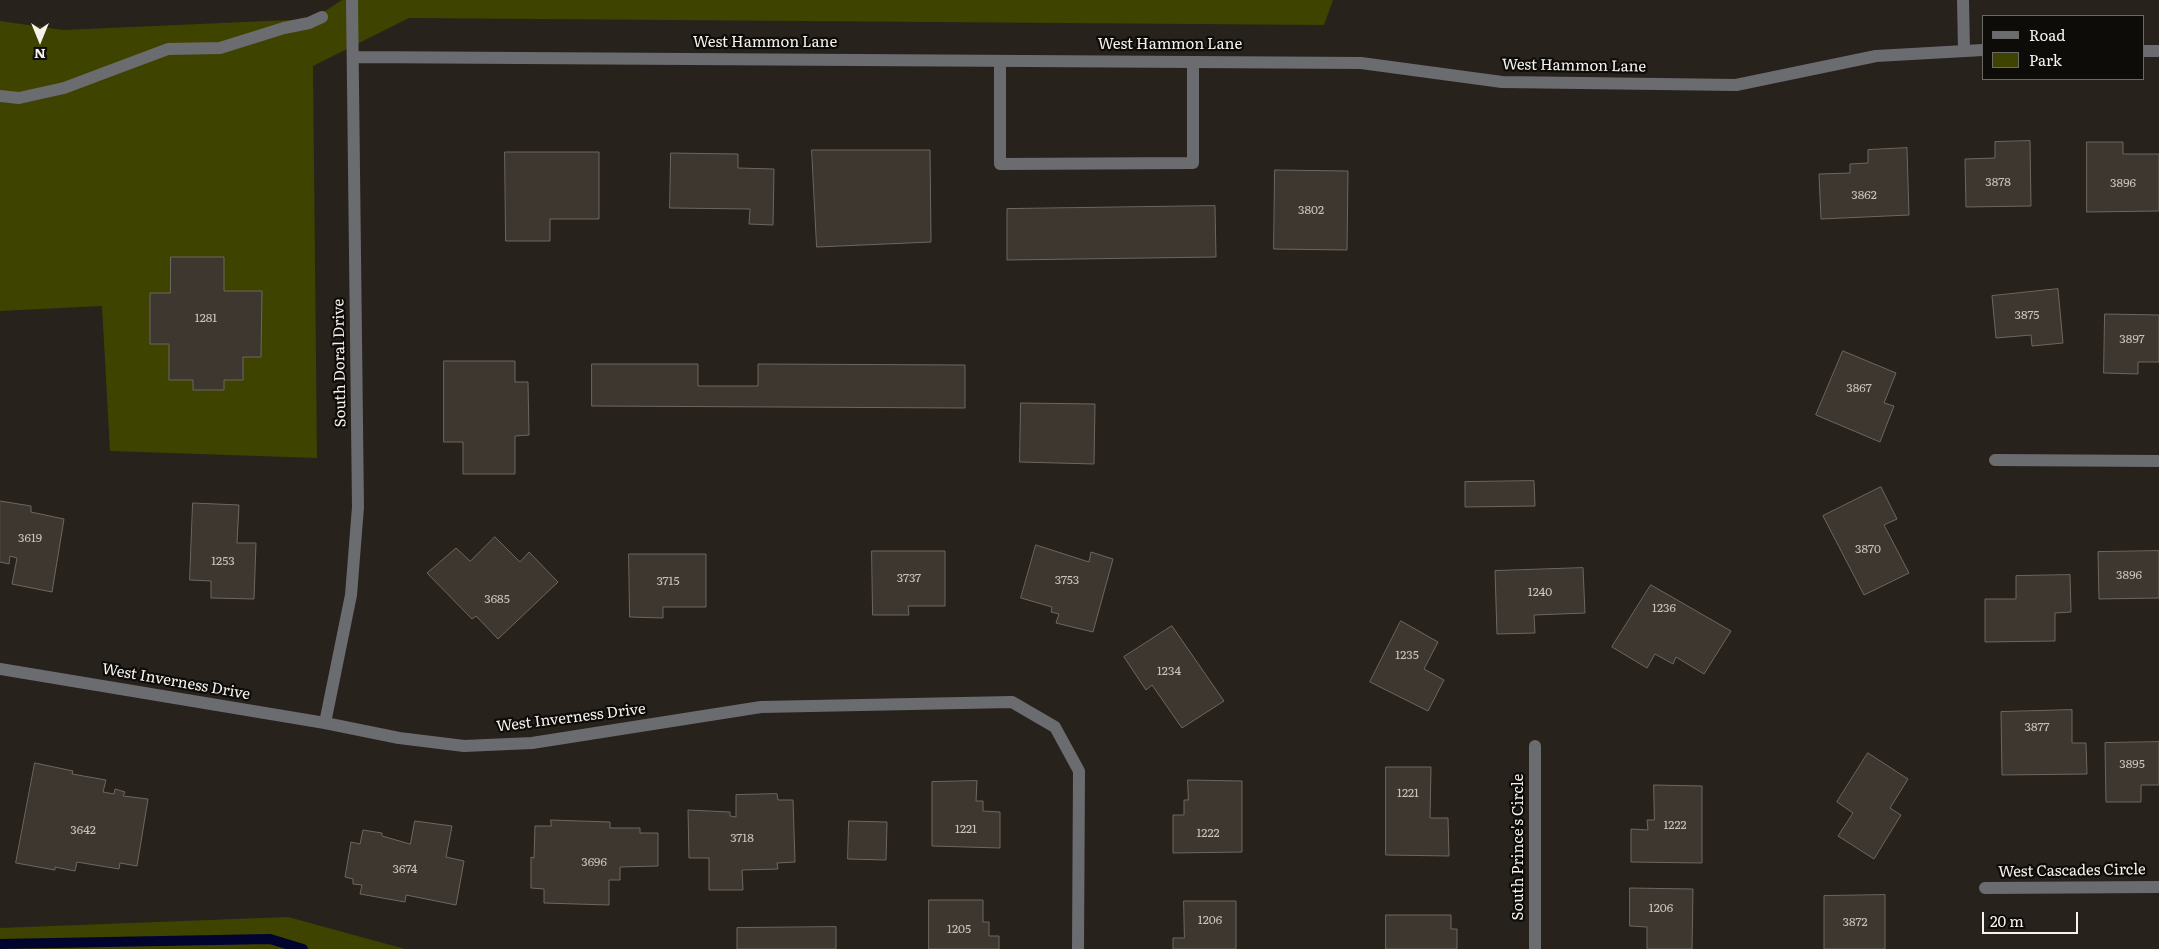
<!DOCTYPE html>
<html>
<head>
<meta charset="utf-8">
<style>
  body { margin:0 }
  #map { position:relative; width:2159px; height:949px; overflow:hidden; background:#28221c; font-family:Literata,serif }
  canvas { display:block }
  .legend { position:absolute; left:1982px; top:15px; width:162px; height:65px; box-sizing:border-box; background:#0e0c09; border:1px solid #6b6865; margin:0; padding:6px 9px; list-style:none; font-size:15px; color:#f6f2ee }
  .legend li { display:flex; align-items:center; gap:10px; height:25px }
  .legend b { width:25px; border:1px solid #6b6865 }
  .north { position:absolute; left:15px; top:15px; width:50px; height:50px; -webkit-text-stroke:4px #0e0c09; paint-order:stroke; rotate:180deg; font-size:14px; font-weight:700; line-height:20px; text-align:center; color:#f6f2ee }
  .north::after { content:''; display:block; margin:auto; width:18px; height:22px; background:#f6f2ee; clip-path:polygon(50% 0,100% 100%,50% 72%,0 100%) }
  .scale { position:absolute; left:1982px; top:912px; width:96px; height:22px; box-sizing:border-box; border:2px solid #f6f2ee; border-top:0; padding-left:6px; font-size:15px; line-height:18px; white-space:nowrap; color:#f6f2ee; -webkit-text-stroke:4px #0e0c09; paint-order:stroke }
</style>
</head>
<body>
<div id="map">
<canvas width="2159" height="949"></canvas>
<ul class="legend">
<li><b style="height:6px;background:#6b6c70"></b>Road</li>
<li><b style="height:14px;background:#3f4300"></b>Park</li>
</ul>
<div class="north">N</div>
<div class="scale">20 m</div>
</div>
<script>
const ctx = document.querySelector('canvas').getContext('2d');
ctx.lineJoin = 'round';
function fillPath(path, color) { ctx.fillStyle = color; ctx.fill(path, 'evenodd'); }
function stroke(path, color, width, dash) { ctx.strokeStyle = color; ctx.lineWidth = width; ctx.lineCap = dash ? 'butt' : 'round'; ctx.setLineDash(dash || []); ctx.stroke(path); }
function drawText(font, color, halo, rows, align = 'center') {
  ctx.font = font + ' Literata,serif'; ctx.lineWidth = 4.5; ctx.setLineDash([]); ctx.textBaseline = 'middle'; ctx.strokeStyle = halo; ctx.fillStyle = color; for (const [text, x, y, turn = 0] of rows) {
    ctx.save(); ctx.translate(x, y); ctx.rotate((+turn || 0) * Math.PI / 180); ctx.textAlign = isNaN(turn) ? turn : align; if (halo) ctx.strokeText(text, 0, 0); ctx.fillText(text, 0, 0); ctx.restore();
  }
}
const green = new Path2D(`
  M342 0H1333L1324 25 409 18 313 66 317 458 110 451 102 306 0 311V21L63 30 313 19Z
  M288 917 405 949H0V928Z`);
const stream = new Path2D(`
  M0 944 270 939 303 949`);
const building = new Path2D(`
  M2030 141 2031 206 1966 207 1965 159 1995 158V142Z
  M2087 142H2123V154H2159V211L2087 212Z
  M1907 148 1909 215 1821 219 1819 174 1850 173V164L1868 163V150Z
  M812 150H930L931 242 817 247Z
  M505 152H599V219H550V241H506Z
  M671 153 738 154V168L774 169 773 225 749 224 750 209 670 208Z
  M1275 170 1348 171 1347 250 1274 249Z
  M1215 206 1216 257 1007 260V209Z
  M171 257H224V291H262L261 357H243V380H224V390H193V380H169V344H150V293H170Z
  M2058 289 2063 343 2032 346 2031 335 1996 338 1992 296Z
  M2105 314 2159 315V362H2138V374L2104 373Z
  M1843 351 1896 373 1884 403 1894 406 1880 442 1816 415Z
  M444 361H515V382H528L529 435 515 436V474H463V442H444Z
  M592 364H698V386H758V364L965 365V408L592 406Z
  M1021 403 1095 404 1094 464 1020 462Z
  M1534 481 1535 506 1465 507V482Z
  M1881 487 1897 519 1884 525 1909 573 1864 595 1823 516Z
  M0 501 31 506V512L64 519 52 592 12 584 17 558 10 556 9 564 0 562Z
  M193 503 239 505 237 543H256L254 599 211 598V581L190 580Z
  M495 537 520 562 529 552 558 582 498 639 476 616 472 619 427 573 456 548 470 561Z
  M1036 545 1089 562 1091 552 1113 559 1093 632 1056 623 1059 614 1051 612 1052 607 1021 598Z
  M872 551H945V606H908L909 615H873Z
  M2159 551V598L2099 599 2098 552Z
  M629 554H706V607H663V618L630 617Z
  M1583 568 1585 613 1534 615 1535 633 1497 634 1495 571Z
  M2070 575 2071 612 2055 613V641L1985 642V599H2016V576Z
  M1651 585 1731 631 1704 674 1676 657 1673 664 1655 654 1647 668 1612 647Z
  M1401 621 1438 642 1424 669 1444 680 1428 711 1370 682Z
  M1172 626 1224 701 1182 728 1152 685 1146 690 1124 657Z
  M2072 710V743H2086L2087 774 2002 775 2001 712Z
  M2159 742V785H2141V802H2106L2105 743Z
  M1868 753 1908 779 1890 808 1901 815 1874 859 1838 836 1853 813 1837 802Z
  M35 763 73 771 72 774 106 780 103 792 114 794 115 789 125 792 123 796 148 799 137 866 120 863 119 869 77 862 75 871 55 867V870L16 863Z
  M1386 767H1431L1430 818H1448L1449 856 1386 855Z
  M1188 780 1242 781V852L1173 853V815H1184V800H1188Z
  M977 781 976 801H983V811L1000 812V848L932 846V782Z
  M1654 785 1702 786V863L1631 862V829L1648 830 1647 820H1654Z
  M777 794 778 800H793L795 862 777 863 778 869 742 870 743 890H709V858H689L688 810 730 812V816L736 817V795Z
  M551 820 610 822V828H640V833H658V866L620 867V880H609V905L544 903V889L531 888V857L534 858 535 826H551Z
  M415 821 452 826 446 857 464 861 456 905 406 895 405 902 360 894 362 885 353 884V879L345 877 351 842 360 844 363 830 382 833V836L410 844Z
  M849 821 887 822 886 860 848 859Z
  M1630 888 1693 889 1692 949H1647V927L1630 926Z
  M1885 895V949H1824V896Z
  M929 900H983V922H989V936H999V949H929Z
  M1184 901H1236V949H1173V938H1184Z
  M1386 915H1451V929H1457V949H1386Z
  M836 927V949H737V928Z`);
const service = new Path2D(`
  M1000 61V164L1193 163V62
  M0 96 19 98 64 88 168 49 220 48 284 28 309 23 322 17`);
const minor = new Path2D(`
  M1963 0 1964 50
  M2143 51H2159
  M353 57 1361 63 1502 82 1736 85 1876 56 1983 50
  M1995 460 2159 461
  M0 669 325 723 399 738 464 746 532 743 761 707 1012 702 1055 727 1079 771 1078 949
  M325 723 351 595 358 507 352 0
  M1535 746V949
  M1985 888 2159 887`);
const numberNames = [
  ["3878",1998,182],
  ["3896",2123,183],
  ["3862",1864,195],
  ["3802",1311,210],
  ["3875",2027,315],
  ["1281",206,318],
  ["3897",2132,339],
  ["3867",1859,388],
  ["3619",30,538],
  ["3870",1868,549],
  ["1253",223,561],
  ["3896",2129,575],
  ["3737",909,578],
  ["3753",1067,580],
  ["3715",668,581],
  ["1240",1540,592],
  ["3685",497,599],
  ["1236",1664,608],
  ["1235",1407,655],
  ["1234",1169,671],
  ["3877",2037,727],
  ["3895",2132,764],
  ["1221",1408,793],
  ["1222",1675,825],
  ["1221",966,829],
  ["3642",83,830],
  ["1222",1208,833],
  ["3718",742,838],
  ["3696",594,862],
  ["3674",405,869],
  ["1206",1661,908],
  ["1206",1210,920],
  ["3872",1855,922],
  ["1205",959,929]
];
const streetNames = [
  ["West Hammon Lane",765,43],
  ["West Hammon Lane",1170,45],
  ["West Hammon Lane",1574,66,1],
  ["South Doral Drive",340,363,-91],
  ["West Inverness Drive",176,682,10],
  ["West Inverness Drive",571,718,-7],
  ["South Prince's Circle",1519,847,-90],
  ["West Cascades Circle",2072,871,-1]
];
fillPath(green, '#3f4300');
stroke(stream, '#00042f', 10);
fillPath(building, '#3d3730');
stroke(building, '#6e6760', 1);
stroke(service, '#6b6c70', 12);
stroke(minor, '#6b6c70', 12);
drawText('12px', '#c8c3be', null, numberNames);
drawText('15px', '#f6f2ee', '#0e0c09', streetNames);
</script>
</body>
</html>
